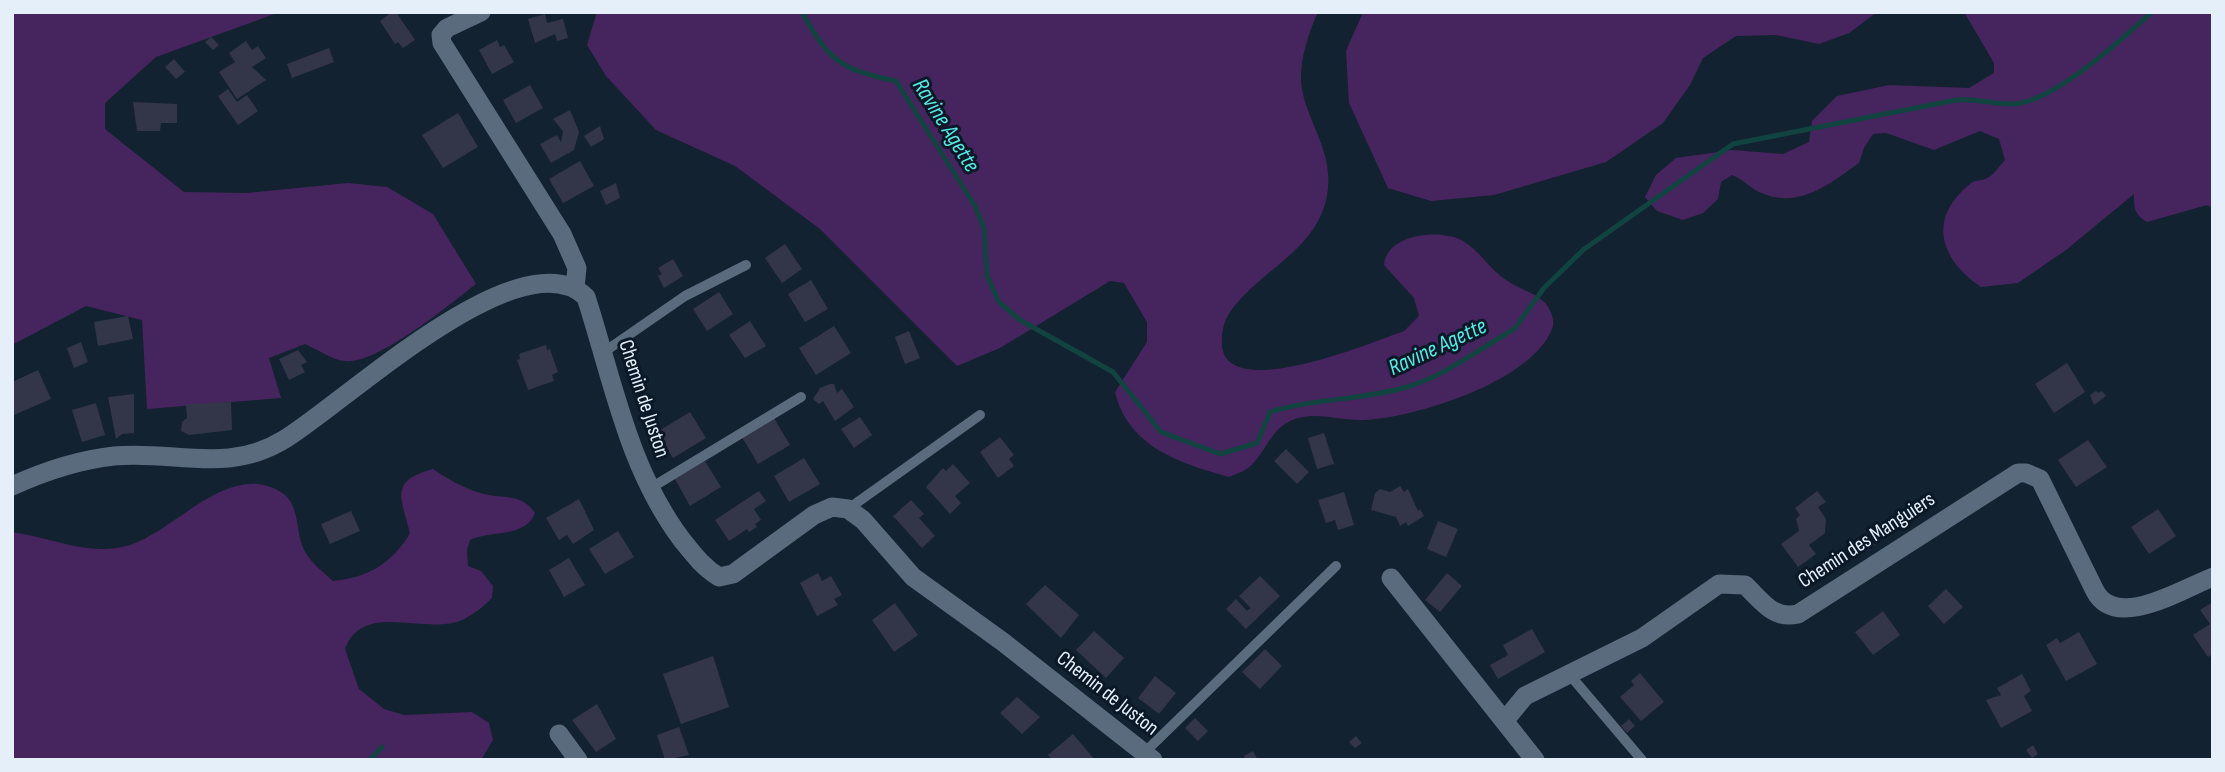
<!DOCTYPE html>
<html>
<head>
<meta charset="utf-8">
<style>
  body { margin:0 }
  #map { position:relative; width:2225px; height:772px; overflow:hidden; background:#132231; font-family:"Sofia Sans Condensed",sans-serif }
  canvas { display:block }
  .frame { position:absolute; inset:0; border:14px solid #e5eff9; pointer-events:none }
</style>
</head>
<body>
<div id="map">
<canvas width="2225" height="772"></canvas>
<div class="frame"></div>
</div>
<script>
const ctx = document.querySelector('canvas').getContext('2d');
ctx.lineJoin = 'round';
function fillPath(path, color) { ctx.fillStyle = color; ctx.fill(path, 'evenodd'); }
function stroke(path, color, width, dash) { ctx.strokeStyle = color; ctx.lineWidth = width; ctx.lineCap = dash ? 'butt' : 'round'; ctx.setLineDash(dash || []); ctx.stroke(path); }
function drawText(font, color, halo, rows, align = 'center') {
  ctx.font = font + ' "Sofia Sans Condensed",sans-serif'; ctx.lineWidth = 6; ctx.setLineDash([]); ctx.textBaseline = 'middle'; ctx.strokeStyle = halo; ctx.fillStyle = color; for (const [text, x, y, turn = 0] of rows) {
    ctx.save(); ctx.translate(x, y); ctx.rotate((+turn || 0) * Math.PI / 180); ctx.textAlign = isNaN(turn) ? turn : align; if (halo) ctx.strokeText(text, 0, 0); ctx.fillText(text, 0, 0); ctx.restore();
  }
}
const green = new Path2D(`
  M12 12H280L156 57 105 103V129L184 192 247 193 348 183 387 187 433 214 476 284C450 304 377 365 345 361 332 360 317 349 305 344L269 358 281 398 147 409 142 320 86 306 12 345Z
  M597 12H1318C1308 34 1298 64 1302 89 1308 124 1335 154 1327 196 1317 247 1269 266 1237 303 1225 316 1221 329 1222 346 1228 403 1373 342 1404 331L1419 316 1414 298 1384 265C1386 234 1441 228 1463 241 1480 251 1490 270 1506 280 1517 288 1533 292 1543 301 1550 307 1556 321 1552 329 1531 382 1415 418 1363 420 1337 421 1315 410 1290 421 1270 430 1264 456 1248 468 1242 472 1235 474 1229 477 1180 463 1128 447 1115 392L1147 342V322L1124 283 1110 281 1000 348 957 366 820 229 735 166 656 130 606 76 587 45Z
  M1363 12H1877L1849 33 1819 44 1776 35 1736 36 1703 58 1690 85 1663 123 1606 162 1494 195 1431 201 1388 188 1349 103 1346 51Z
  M1964 12H2213V208L2207 205 2147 222C2134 214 2134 208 2134 194L2066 250 2018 283 1981 287C1940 259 1927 219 1970 184 1974 180 1980 181 1985 179 1993 177 1999 166 2005 160L1999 139 1980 131 1934 150 1886 133 1873 134 1864 148 1859 163C1828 185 1798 210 1759 192 1749 187 1743 179 1732 175L1721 182 1718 199 1703 213 1683 220 1657 211 1645 197 1656 175 1676 158 1732 150 1783 154 1809 142 1812 121 1837 96 1889 85 1969 88 1994 73V63Z
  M433 469C449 480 465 489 484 494 504 499 522 493 535 513 526 538 490 530 470 540L467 550 468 566 481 571 493 586 492 598C484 606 473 615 462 620 425 636 363 600 345 649L359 689 384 709 404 715 472 712 489 723 493 740 481 760H12V532C49 537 85 555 122 547 171 538 226 458 281 492 299 503 296 528 302 545 307 560 322 571 333 581 367 578 393 563 410 533 401 496 389 481 433 469Z`);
const stream = new Path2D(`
  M802 12C829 61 841 70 896 81L975 206 984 228 987 276 999 302 1020 320 1113 372 1161 432 1220 454 1257 443 1270 412C1315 398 1363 400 1407 387 1442 377 1475 352 1506 334L1515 328 1544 288 1583 250 1733 144 1956 100C1977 98 1991 104 2011 104 2051 105 2122 39 2152 12
  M370 760 382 747`);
const building = new Path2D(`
  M392 12H396L415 40 403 48 398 42 395 44 380 21Z
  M545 14 547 23 563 19 568 38 557 41 555 34 535 43 528 19Z
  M211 37 219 45 213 50 205 42Z
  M497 40 500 47 504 45 514 62 492 74 479 50Z
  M246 41 252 50 258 46 266 58 252 67 266 80 237 99 219 72 235 62 229 53Z
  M329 48 334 62 292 78 287 64Z
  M174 59 185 72 176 79 165 67Z
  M530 85 543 108 516 123 503 100Z
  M228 89 237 102 247 95 258 111 238 125 218 96Z
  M133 102 177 104V123H161L160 131H137Z
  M570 110 579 132 574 150 551 163 540 144 557 135 561 142 563 131 553 119Z
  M458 113 478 147 443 168 422 135Z
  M600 126 604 139 591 147 584 136Z
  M580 161 594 186 563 203 549 179Z
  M616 183 620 198 606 205 600 191Z
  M785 244 802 269 782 283 765 258Z
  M673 259 683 276 664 288 658 276 662 274 658 268Z
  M811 280 828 309 805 322 788 294Z
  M719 292 733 314 707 331 693 309Z
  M128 316 133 339 98 346 94 322Z
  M750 321 766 346 745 358 729 335Z
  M834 326 851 353 816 375 799 348Z
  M909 331 920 358 905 364 895 337Z
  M81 342 88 362 74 368 67 348Z
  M546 345 547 350 550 349 558 372 552 375 554 381 528 390 517 360 520 359 519 354Z
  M298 350 307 362 301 365 305 372 289 380 279 359Z
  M2067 363 2085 392 2054 413 2035 384Z
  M38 370 51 399 14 415 12 382Z
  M830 384H834L837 393 842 389 854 407 835 421 823 401 819 404 813 399 820 388Z
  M2096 391 2098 393 2102 391 2106 396 2094 405 2090 395Z
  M134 394V433L122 434 116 439 108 397Z
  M231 402 232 430 189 435 181 431 182 422 187 418 186 404Z
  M96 403 105 435 82 442 72 410Z
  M690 412 706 438 673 458 657 432Z
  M860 417 872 435 854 448 841 429Z
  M774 418 790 445 758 464 742 437Z
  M1324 433 1334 464 1317 469 1308 438Z
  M1000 437 1014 455 1009 459 1014 466 998 478 980 452Z
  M2088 440 2107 467 2076 487 2058 460Z
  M1286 449 1309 472 1297 484 1274 461Z
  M804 458 820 484 789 502 774 476Z
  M705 461 721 487 690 506 675 479Z
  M953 464 970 483 955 496 961 503 950 514 926 487 943 468 946 471Z
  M1400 486 1404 492 1408 489 1418 511 1420 509 1424 516 1408 526 1406 522 1400 526 1396 517 1371 510 1375 493 1380 489 1390 492Z
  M759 491 766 501 754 509 761 520 755 524 757 527 749 532 747 529 729 541 715 520Z
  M1817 491 1826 502 1818 507 1826 519 1825 533 1809 545 1816 554 1798 567 1781 544 1799 531 1796 519 1800 515 1795 508Z
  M1344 492 1354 525 1338 530 1335 520 1326 523 1318 500Z
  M579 499 594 530 573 544 567 535 559 540 546 518Z
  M911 500 924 514 919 518 935 536 922 548 893 516Z
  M2158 509 2176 536 2149 554 2131 527Z
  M351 511 360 531 330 544 321 524Z
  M1438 521 1458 529 1446 557 1427 549Z
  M618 531 634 557 605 574 589 549Z
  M1868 533 1875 545 1867 551 1859 538Z
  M569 558 585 585 564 597 549 570Z
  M818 573 822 581 831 576 842 595 834 599 838 605 817 616 800 583Z
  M1447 573 1462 586 1440 612 1425 600Z
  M1260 576 1280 596 1246 629 1226 609 1236 599 1247 611 1251 608 1239 596Z
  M1045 585 1079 615 1061 638 1026 604Z
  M1946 589 1963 607 1944 624 1928 606Z
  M2213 602V654L2208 657 2193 635 2210 624 2200 610Z
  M895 603 918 635 894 652 872 620Z
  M1883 611 1900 635 1873 655 1855 632Z
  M1532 629 1545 652 1498 679 1490 665 1508 655 1503 645Z
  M1094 631 1124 658 1106 678 1076 650Z
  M2079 632 2097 664 2066 681 2046 645 2057 638 2060 643Z
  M1265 649 1282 666 1260 689 1242 672Z
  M713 656 729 707 681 724 663 674Z
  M1640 673 1664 702 1641 721 1620 697 1634 685 1631 681Z
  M2022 674 2031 691 2024 696 2032 711 2001 728 1986 700 2001 695 1997 688Z
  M1155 676 1176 693 1159 714 1138 698Z
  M1017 697 1040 717 1022 734 1000 713Z
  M597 704 616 739 596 752 572 720Z
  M1195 718 1208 731 1198 741 1185 728Z
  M1629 719 1635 726 1627 733 1621 726Z
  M679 727 689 755 665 760 657 735Z
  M1073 734 1089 753 1095 760H1052L1048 755Z
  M1356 736 1362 743 1355 748 1349 742Z
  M2033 745 2038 754 2032 758 2026 750Z
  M1253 751 1258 760H1246L1244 756Z`);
const lane = new Path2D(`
  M604 352 685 296 746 265
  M649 489 801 397
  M848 509 980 415
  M1569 674 1642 760
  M1145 752 1336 566`);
const street = new Path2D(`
  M481 12 447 28 441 35 442 43 562 234 577 268 575 287
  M12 486C45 471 77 460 114 456 175 450 227 475 285 439 342 405 521 234 586 297 613 381 628 468 682 540 694 555 703 567 719 577L733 574 814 515 832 507 848 509 863 520 913 577 1003 642 1153 760
  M1391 578 1535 760
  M1506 719 1525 696 1642 638 1719 584 1745 585C1762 601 1773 620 1798 614L2018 473H2026L2040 479 2095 591C2116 631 2182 589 2213 577
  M559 734 578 760`);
const streetNames = [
  ["Chemin de Juston",643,399,72],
  ["Chemin des Manguiers",1867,541,-33],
  ["Chemin de Juston",1107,694,38]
];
const waterNames = [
  ["Ravine Agette",945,126,58],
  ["Ravine Agette",1438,348,-25]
];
fillPath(green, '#46245e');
stroke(stream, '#114340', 5);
fillPath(building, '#333549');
stroke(lane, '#596b7c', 10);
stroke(street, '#596b7c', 19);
drawText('21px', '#e5eff9', '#0a1827', streetNames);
drawText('italic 23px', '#53ece3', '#0a1827', waterNames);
</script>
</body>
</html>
